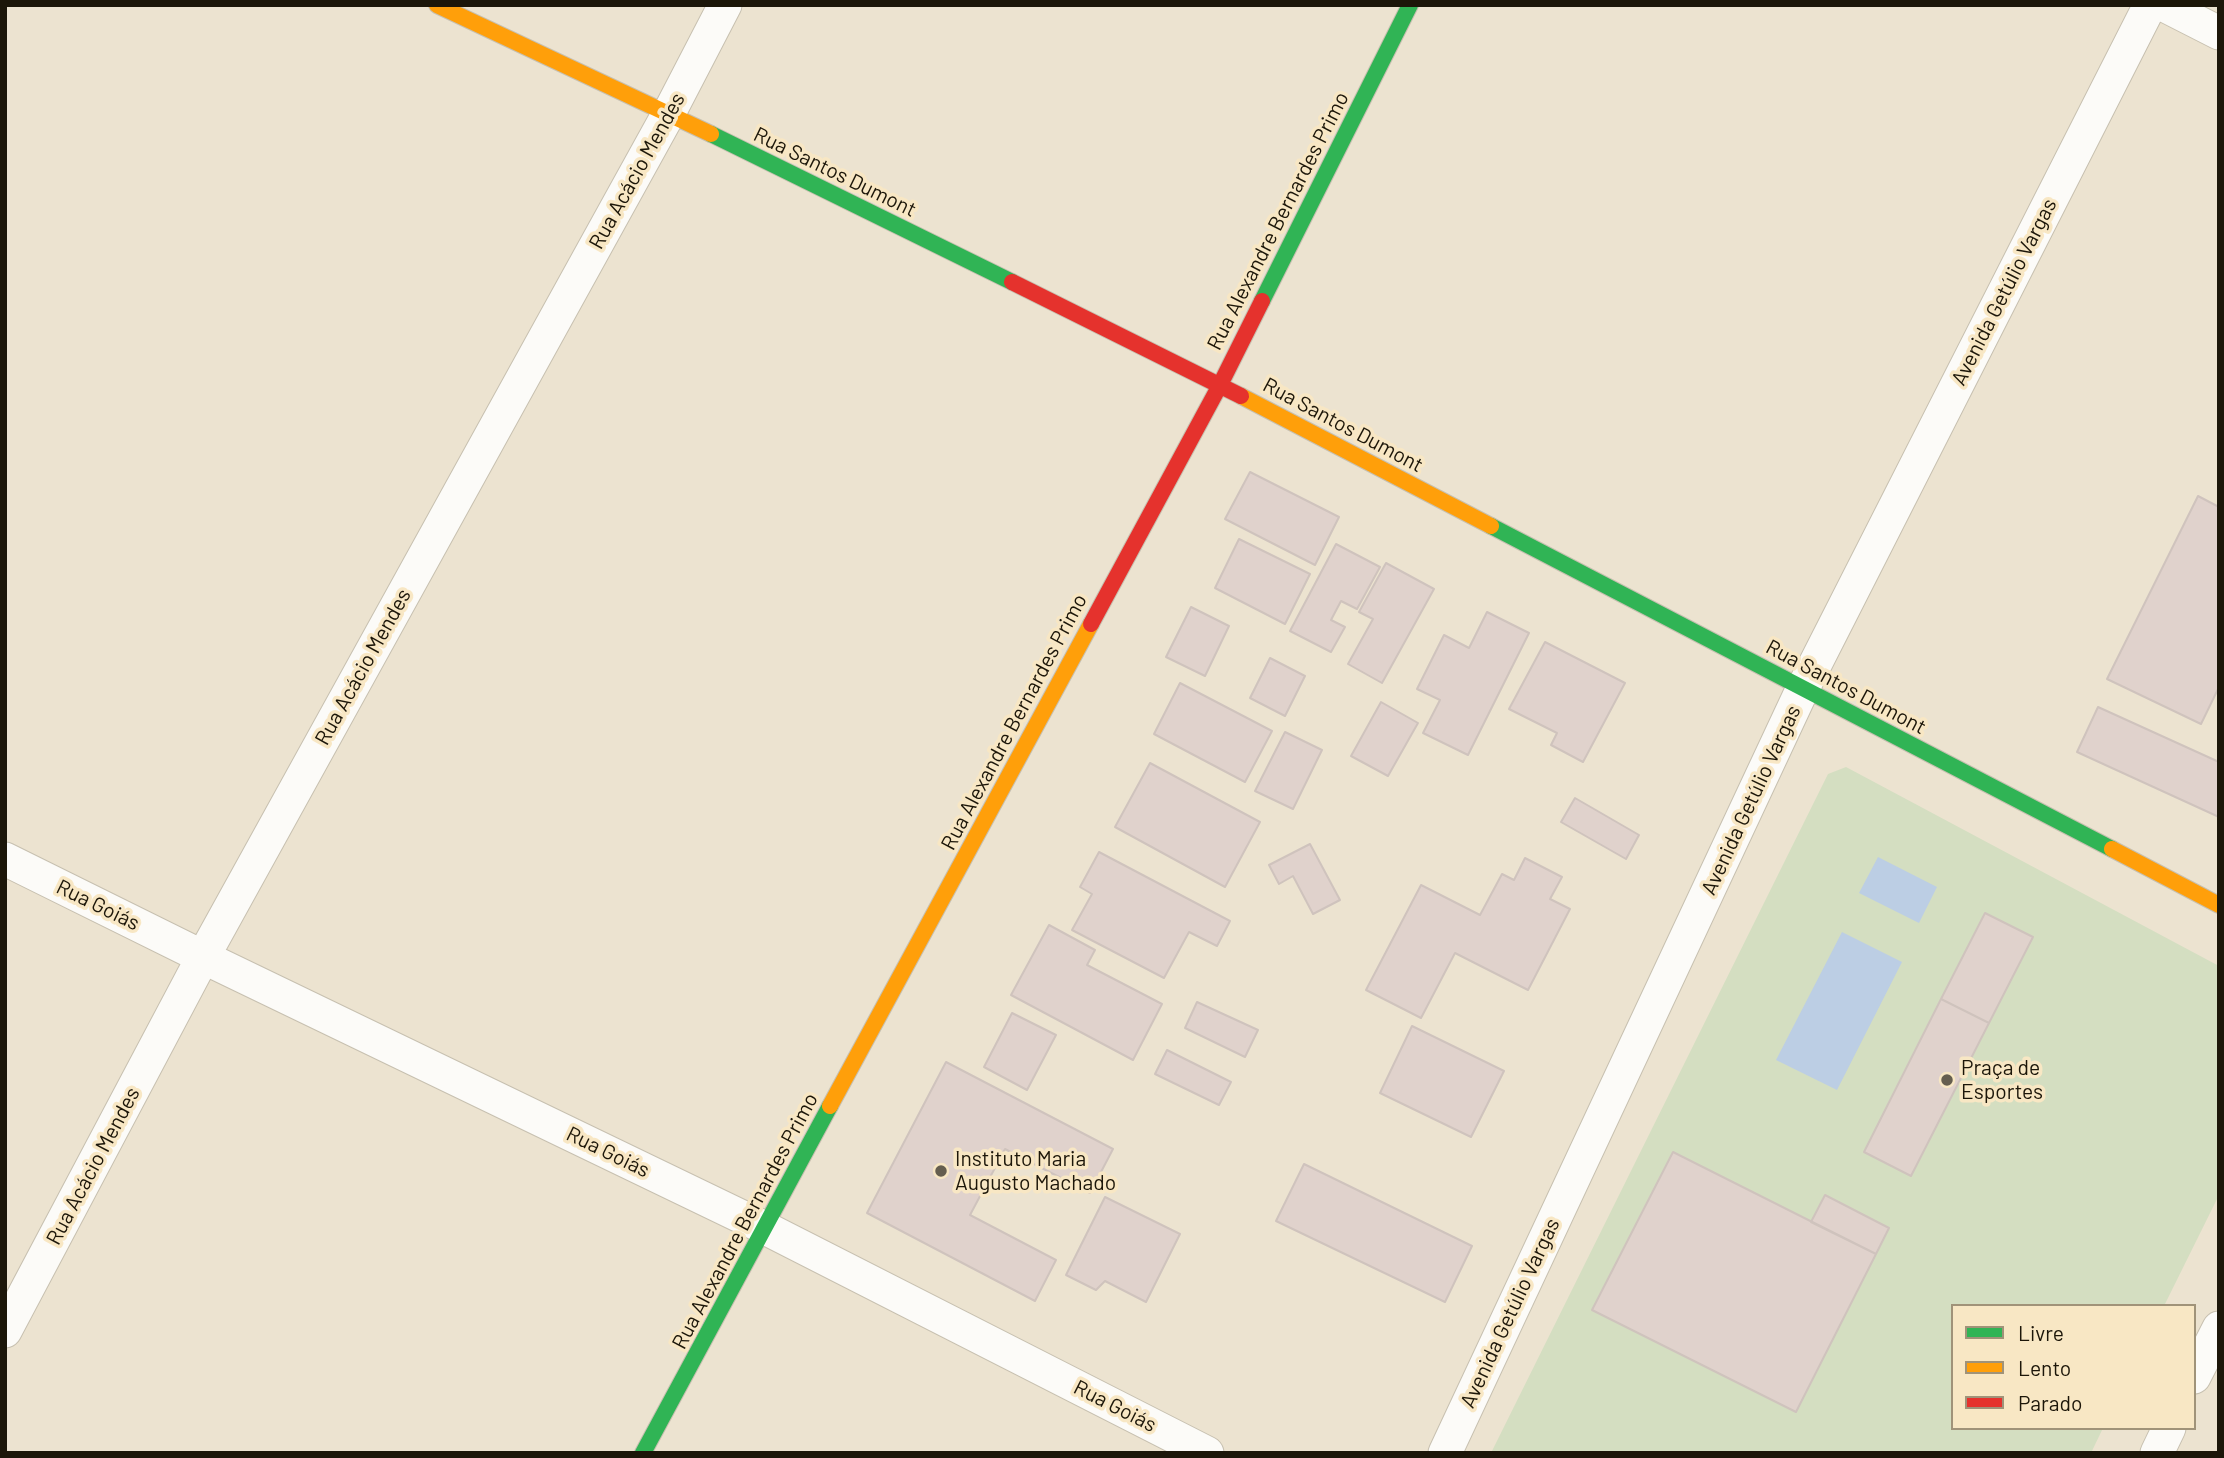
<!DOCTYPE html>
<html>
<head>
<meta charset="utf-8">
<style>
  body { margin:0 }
  #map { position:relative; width:2224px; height:1458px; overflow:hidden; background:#ece3d0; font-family:Barlow,sans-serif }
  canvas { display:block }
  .frame { position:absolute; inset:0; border:7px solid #1c1609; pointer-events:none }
  .legend { position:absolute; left:1951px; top:1304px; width:245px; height:126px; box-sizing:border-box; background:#f8e7c4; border:2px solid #a09379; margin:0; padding:9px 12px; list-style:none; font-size:21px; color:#1c1609 }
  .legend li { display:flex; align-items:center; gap:14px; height:35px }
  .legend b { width:35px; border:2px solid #a09379 }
</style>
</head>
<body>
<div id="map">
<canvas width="2224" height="1458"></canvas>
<div class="frame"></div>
<ul class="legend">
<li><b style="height:9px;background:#30b455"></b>Livre</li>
<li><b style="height:9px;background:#ff9f0a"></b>Lento</li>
<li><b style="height:9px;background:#e5322d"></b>Parado</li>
</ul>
</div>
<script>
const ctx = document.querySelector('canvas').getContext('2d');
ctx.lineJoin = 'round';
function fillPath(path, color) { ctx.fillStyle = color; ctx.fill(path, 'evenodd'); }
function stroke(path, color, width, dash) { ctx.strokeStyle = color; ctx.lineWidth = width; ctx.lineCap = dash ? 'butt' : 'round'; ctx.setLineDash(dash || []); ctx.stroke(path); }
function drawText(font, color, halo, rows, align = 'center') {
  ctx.font = font + ' Barlow,sans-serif'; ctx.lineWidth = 7; ctx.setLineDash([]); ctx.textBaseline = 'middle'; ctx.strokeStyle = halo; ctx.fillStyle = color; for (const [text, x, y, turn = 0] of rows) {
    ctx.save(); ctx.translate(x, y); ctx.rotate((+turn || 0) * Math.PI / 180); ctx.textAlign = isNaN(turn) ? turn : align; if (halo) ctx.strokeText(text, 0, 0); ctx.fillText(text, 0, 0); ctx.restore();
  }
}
const green = new Path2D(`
  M1846 767 2219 966V1195L2164 1306H1953V1428H2103L2091 1453H1491L1828 774Z`);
const water = new Path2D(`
  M1878 857 1937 887 1919 923 1859 893Z
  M1842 932 1902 962 1837 1090 1776 1060Z`);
const building = new Path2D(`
  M1250 472 1339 517 1315 565 1225 519Z
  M2198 496 2219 507V687L2201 724 2107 679Z
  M1239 539 1310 574 1285 624 1215 588Z
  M1336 544 1380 567 1357 609 1341 601 1331 620 1345 627 1331 652 1290 631Z
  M1386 563 1434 589 1382 683 1348 664 1373 619 1359 612Z
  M1191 607 1229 626 1205 676 1166 657Z
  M1487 612 1529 633 1468 755 1423 733 1440 700 1417 689 1444 635 1469 648Z
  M1545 642 1625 683 1583 762 1551 745 1557 733 1509 709Z
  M1270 658 1305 676 1285 716 1250 698Z
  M1180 683 1272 731 1245 782 1154 734Z
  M1381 702 1418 723 1388 776 1351 756Z
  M2098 707 2219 762V817L2077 752Z
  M1285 732 1322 750 1293 809 1255 791Z
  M1150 763 1260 822 1225 887 1115 827Z
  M1575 798 1639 835 1626 859 1561 822Z
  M1310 844 1340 900 1313 914 1293 876 1279 884 1269 865Z
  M1099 852 1230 921 1217 946 1189 932 1164 978 1072 930 1092 894 1080 887Z
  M1525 858 1562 877 1550 899 1570 909 1528 990 1455 953 1421 1018 1366 990 1421 885 1480 915 1502 874 1514 880Z
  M1985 913 2033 937 1989 1023 1941 999Z
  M1049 925 1095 950 1087 965 1162 1004 1133 1060 1011 995Z
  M1941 999 1989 1023 1911 1176 1864 1152Z
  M1197 1002 1258 1030 1245 1057 1185 1028Z
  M1012 1013 1056 1035 1027 1090 984 1067Z
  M1412 1026 1504 1071 1471 1137 1380 1093Z
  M1167 1050 1231 1082 1219 1105 1155 1074Z
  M946 1062 1113 1149 1090 1193 1005 1149 970 1215 1056 1260 1035 1301 867 1213Z
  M1673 1152 1876 1254 1796 1412 1592 1310Z
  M1304 1164 1472 1246 1445 1302 1276 1221Z
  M1825 1195 1889 1228 1876 1254 1811 1222Z
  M1105 1197 1180 1234 1146 1302 1105 1281 1096 1290 1066 1275Z`);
const street = new Path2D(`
  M2164 5 2219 33
  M5 859 203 957 765 1228 1207 1453
  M5 1331 203 957 669 113 725 5
  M2194 1377 2219 1328
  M1445 1453 1803 688 2150 5
  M2157 1453 2169 1428`);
const fast = new Path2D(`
  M711 134 1012 282
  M1262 301 1410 5
  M1491 526 2112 849
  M643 1453 830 1106`);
const slow = new Path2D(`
  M437 5 711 134
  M1241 396 1491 526
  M2112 849 2219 905
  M830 1106 1091 624`);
const jam = new Path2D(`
  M1012 282 1241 396
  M1091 624 1220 385 1262 301`);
const markers = [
  [1947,1080,7,"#655e4f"],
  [941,1171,7,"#655e4f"]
];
const streetNames = [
  ["Rua Acácio Mendes",637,171,-61],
  ["Rua Santos Dumont",835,172,26],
  ["Rua Alexandre Bernardes Primo",1278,221,-63],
  ["Avenida Getúlio Vargas",2004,292,-63],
  ["Rua Santos Dumont",1343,425,28],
  ["Rua Acácio Mendes",363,667,-61],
  ["Rua Santos Dumont",1846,687,28],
  ["Rua Alexandre Bernardes Primo",1014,722,-62],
  ["Avenida Getúlio Vargas",1751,800,-65],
  ["Rua Goiás",98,905,26],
  ["Rua Goiás",608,1152,26],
  ["Rua Acácio Mendes",93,1166,-62],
  ["Rua Alexandre Bernardes Primo",745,1221,-62],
  ["Avenida Getúlio Vargas",1510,1313,-65],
  ["Rua Goiás",1115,1406,27]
];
const poiNames = [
  ["Praça de",1961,1068],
  ["Esportes",1961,1092],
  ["Instituto Maria",955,1159],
  ["Augusto Machado",955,1183]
];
fillPath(green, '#d4dec1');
fillPath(water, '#bccee4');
fillPath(building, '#e0d2cc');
stroke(building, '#cfc3bd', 2);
stroke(street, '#c7c0b0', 35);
stroke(fast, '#c7c0b0', 18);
stroke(slow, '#c7c0b0', 18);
stroke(jam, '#c7c0b0', 18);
stroke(street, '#fcfbf8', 33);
stroke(fast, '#30b455', 16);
stroke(slow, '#ff9f0a', 16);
stroke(jam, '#e5322d', 16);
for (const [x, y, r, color] of markers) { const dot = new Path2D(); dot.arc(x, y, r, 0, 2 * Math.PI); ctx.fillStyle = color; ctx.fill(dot); stroke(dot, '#f8e7c4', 2.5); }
drawText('21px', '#1c1609', '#f8e7c4', streetNames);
drawText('21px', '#1c1609', '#f8e7c4', poiNames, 'left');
</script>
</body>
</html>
